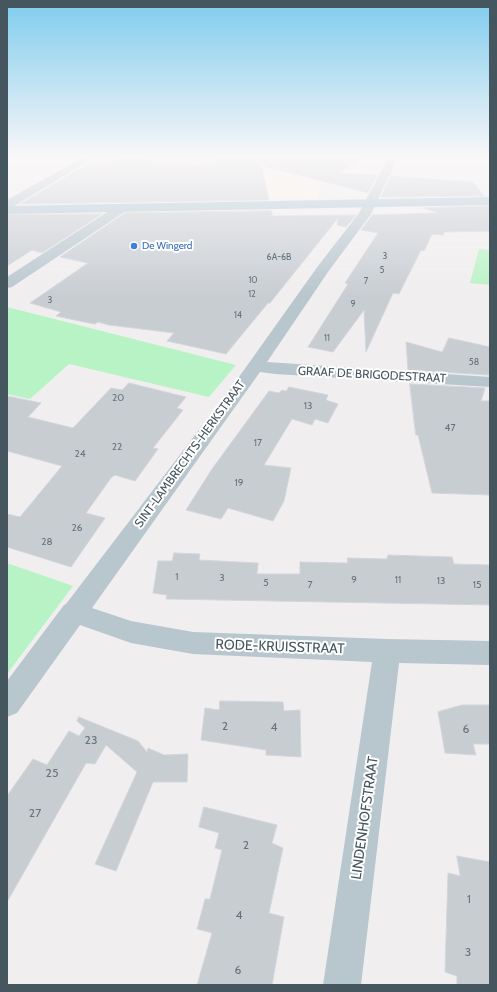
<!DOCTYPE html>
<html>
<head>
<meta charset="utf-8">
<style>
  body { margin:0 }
  #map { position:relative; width:497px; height:992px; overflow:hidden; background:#f1eeef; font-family:Cabin,sans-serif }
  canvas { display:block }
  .frame { position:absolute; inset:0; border:8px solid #45565e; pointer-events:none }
</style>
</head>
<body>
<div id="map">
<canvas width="497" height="992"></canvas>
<div class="frame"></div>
</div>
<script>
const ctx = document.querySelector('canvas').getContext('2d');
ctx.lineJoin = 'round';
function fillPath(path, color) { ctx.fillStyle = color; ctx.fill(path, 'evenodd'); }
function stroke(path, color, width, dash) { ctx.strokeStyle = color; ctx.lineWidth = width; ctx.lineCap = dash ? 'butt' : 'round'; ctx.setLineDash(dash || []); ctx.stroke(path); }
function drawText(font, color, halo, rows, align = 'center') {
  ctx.font = font + ' Cabin,sans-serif'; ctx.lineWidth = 4; ctx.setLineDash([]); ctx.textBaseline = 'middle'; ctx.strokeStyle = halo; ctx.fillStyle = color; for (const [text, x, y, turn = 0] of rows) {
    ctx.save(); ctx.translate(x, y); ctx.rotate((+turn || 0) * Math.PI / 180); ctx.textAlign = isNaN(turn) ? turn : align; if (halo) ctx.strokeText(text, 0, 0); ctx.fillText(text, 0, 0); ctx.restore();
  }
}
const commercial = new Path2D(`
  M145 158H229L321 181 317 199 293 197 138 203Z`);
const green = new Path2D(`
  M479 249 490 250V285L470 283Z
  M7 307 236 365 209 397 69 364 30 399 7 394Z
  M7 563 73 586 7 674Z`);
const building = new Path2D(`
  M115 158H140L192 165 214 164V158H363L338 173 377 175 368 193 261 165 269 200 20 204 93 161 107 163Z
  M391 176 473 182 484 196 381 197Z
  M490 206V231L443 232 444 235 432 234 424 251 421 250 399 294 393 293 366 352 364 310 333 352 308 347 348 284 345 283 378 233 361 230 372 215 437 213V212L423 208Z
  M271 211 273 216 356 215 346 227 337 225 338 218 270 303H268L226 354 167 341 174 333 109 325 98 322 95 324 89 323 56 316 61 312 30 303 88 263 60 257 125 213Z
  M102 214 42 253 32 250 7 266V215Z
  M449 338 490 347 489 375 408 370 406 342 442 352Z
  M129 383 186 397 177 408 183 410 153 448 158 449 135 481 115 475 111 478 86 513 105 518 71 567 7 547V514L20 517 62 466 7 451V396L41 403 28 417 73 428 111 388 122 390Z
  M410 384 485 388 481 401H490V495L432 493 418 435H416Z
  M289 387 328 395 326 400 338 404 328 423 315 419 312 425 292 419 264 465 291 468 284 501 273 521 228 508 221 519 186 510 212 469 269 391 279 393 282 390 286 391Z
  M174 553 200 554 199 560 258 563 257 574H300V562L348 563 347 558 387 559 388 555 452 557 454 564 490 565V605L166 599 167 595 153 593 158 561H172Z
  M220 701 283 702 284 711 300 710 301 757 266 755V750L201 740 205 708 219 710Z
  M462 705H490V744H473L476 755 445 753 438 712Z
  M79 717 138 741 147 752 148 748 164 755 188 754 187 782H153L116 871 95 864 137 772 106 745 95 764 86 763 7 902V796L33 759 47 765 69 731 79 736 85 728 77 721Z
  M204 807 277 825 272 843 283 848 269 913 284 917 272 985H197L212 933 197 929 205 899H210L222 850 215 848 219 833 199 827Z
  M457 856 490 862V985H457V976L445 972 448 873 460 876Z`);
const minor = new Path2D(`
  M82 158H94L11 208 7 209V200Z
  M388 158H398L371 214 328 272 267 362 490 377V387L275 374 260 372 92 608 131 621 193 632 387 639 490 641V665L399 663 361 985H323L372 662 193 654 131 643 80 625 17 713 7 717V681L64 605 66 604 234 384 318 266 359 213Z
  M122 204 126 205 128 208 126 211 12 287 7 288V277L118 205Z`);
const major = new Path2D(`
  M490 197V205L7 214V206Z`);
const markers = [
  [134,246,4,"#3f7fe0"]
];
const farNumbernames = [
  ["3",385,256],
  ["6A-6B",279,257],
  ["5",382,270],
  ["10",253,280],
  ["7",366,281],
  ["12",252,294],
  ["3",50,300],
  ["9",353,304],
  ["14",238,315],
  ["11",327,338],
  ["58",474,362]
];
const farShopnames = [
  ["De Wingerd",142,246]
];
const numberNames = [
  ["20",118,398],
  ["13",308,406],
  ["47",450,428],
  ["17",258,443],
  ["22",117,447],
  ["24",80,454],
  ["19",239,483],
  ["26",77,528],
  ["28",47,542],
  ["1",177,577],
  ["3",222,578],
  ["9",354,580],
  ["11",398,580],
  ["13",441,581],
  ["5",266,583],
  ["7",310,585],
  ["15",477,585]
];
const streetNames = [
  ["GRAAF DE BRIGODESTRAAT",372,375,3],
  ["SINT-LAMBRECHTS-HERKSTRAAT",190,454,-54]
];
const nearNumbernames = [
  ["2",225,726],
  ["4",274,727],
  ["6",466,729],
  ["23",91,740],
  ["25",52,773],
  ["27",35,813],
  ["2",246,845],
  ["1",469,899],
  ["4",239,915],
  ["3",468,952],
  ["6",238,970]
];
const nearStreetnames = [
  ["RODE-KRUISSTRAAT",280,647,2],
  ["LINDENHOFSTRAAT",365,818,-82]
];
fillPath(commercial, '#fef3e6');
fillPath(green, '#b8f3c5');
fillPath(building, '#c8cdd2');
stroke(building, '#d2d6db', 1);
fillPath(minor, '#b8c6cd');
fillPath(major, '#abc4d0');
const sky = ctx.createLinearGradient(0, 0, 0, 297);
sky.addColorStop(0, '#7fcced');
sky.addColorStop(0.53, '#f9f7f8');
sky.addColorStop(1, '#f9f7f800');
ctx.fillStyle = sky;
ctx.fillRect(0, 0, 497, 297);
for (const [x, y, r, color] of markers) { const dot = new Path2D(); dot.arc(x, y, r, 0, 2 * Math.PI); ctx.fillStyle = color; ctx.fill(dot); stroke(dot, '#fff', 1.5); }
drawText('9px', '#66747b', null, farNumbernames);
drawText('10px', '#366cbe', '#fff', farShopnames, 'left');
drawText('10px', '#66747b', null, numberNames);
drawText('12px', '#45565e', '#fff', streetNames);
drawText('12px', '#66747b', null, nearNumbernames);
drawText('14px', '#45565e', '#fff', nearStreetnames);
</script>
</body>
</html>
